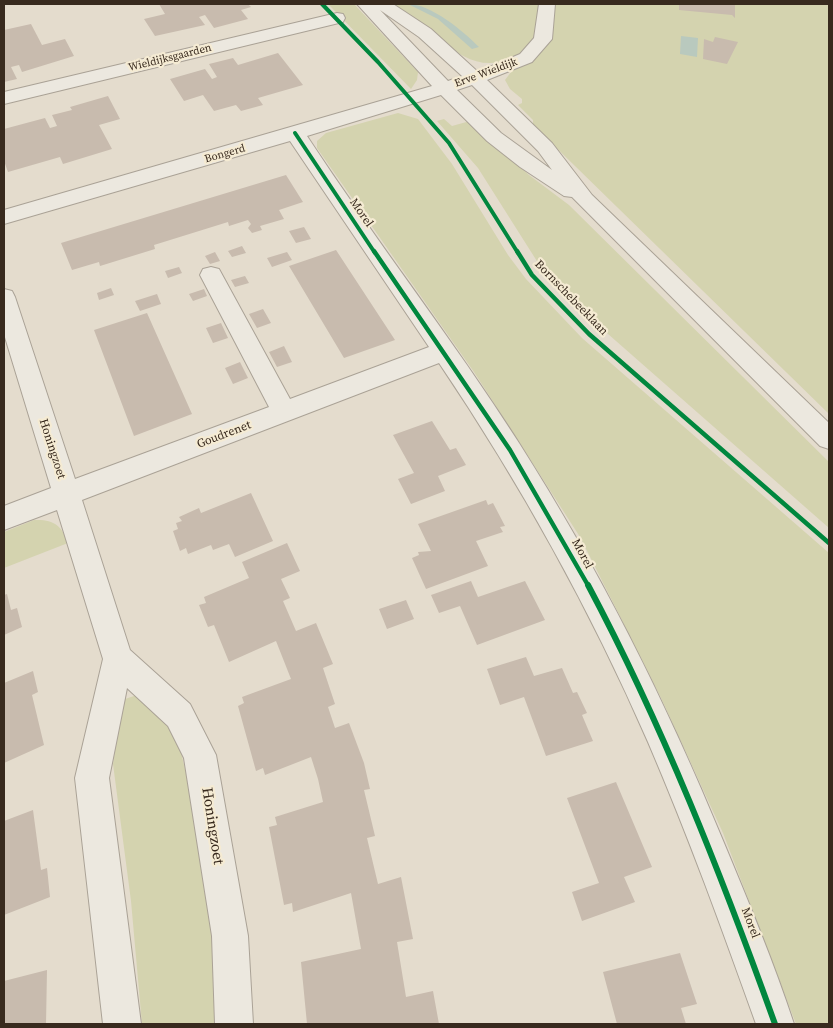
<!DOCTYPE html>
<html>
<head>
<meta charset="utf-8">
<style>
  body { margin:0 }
  #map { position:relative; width:833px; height:1028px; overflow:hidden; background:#e4dccd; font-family:"Source Serif 4",serif }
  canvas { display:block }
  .frame { position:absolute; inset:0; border:5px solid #382a1e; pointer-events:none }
</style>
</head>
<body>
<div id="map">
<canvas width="833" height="1028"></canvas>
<div class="frame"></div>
</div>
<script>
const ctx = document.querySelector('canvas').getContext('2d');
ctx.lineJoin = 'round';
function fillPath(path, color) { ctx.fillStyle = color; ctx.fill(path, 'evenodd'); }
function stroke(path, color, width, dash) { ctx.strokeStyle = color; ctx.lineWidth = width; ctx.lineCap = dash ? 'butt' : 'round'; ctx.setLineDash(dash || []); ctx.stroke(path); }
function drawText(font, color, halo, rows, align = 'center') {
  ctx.font = font + ' "Source Serif 4",serif'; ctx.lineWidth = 4.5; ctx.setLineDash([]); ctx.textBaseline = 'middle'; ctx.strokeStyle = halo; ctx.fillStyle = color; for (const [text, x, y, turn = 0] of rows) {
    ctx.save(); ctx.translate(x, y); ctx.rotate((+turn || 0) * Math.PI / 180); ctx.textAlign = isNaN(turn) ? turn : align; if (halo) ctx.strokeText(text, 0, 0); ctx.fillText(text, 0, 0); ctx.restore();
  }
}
const green = new Path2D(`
  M328 4H354L418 72 417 80 411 89Z
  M393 4H829V414L533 125V120L518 105 522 103V99L510 89 505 80 511 72 499 62C461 71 425 23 393 4Z
  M398 113 418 119 452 164 508 255 526 279 582 338 829 553V1024H796L723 833 660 696 580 537 474 372 317 148V141L326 133Z
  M444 119 452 126 470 121 529 175 569 205 829 462V528L575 305 540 266 478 168 437 121Z
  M34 520C53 519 62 525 68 543L4 568V532Z
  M137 695 176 730 208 870 217 1024H142L131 901 113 764 122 700Z`);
const water = new Path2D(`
  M681 36 698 38 697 57 680 54Z`);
const stream = new Path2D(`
  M408 4C431 4 463 31 479 47L472 49 438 19Z`);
const building = new Path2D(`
  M159 4H248L251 7 241 10 248 19 214 28 205 15 199 17 205 25 155 36 144 19 165 14Z
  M679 4H735V18L732 15 679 10Z
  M31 24 42 45 65 39 74 56 22 72 19 65 11 67 17 79 4 82V30Z
  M715 37 738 42 727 64 703 59 704 39 713 42Z
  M278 53 303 85 258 98 263 105 241 111 236 105 214 111 203 95 184 101 170 79 205 69 212 79 217 77 209 64 233 58 238 65Z
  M108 96 120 119 99 125 112 149 63 164 60 157 8 172 4 161V129L45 118 50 128 57 126 52 115 72 110 70 107Z
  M286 175 303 202 279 210 284 219 260 226 262 230 252 233 248 228 251 224 248 220 229 226 228 222 154 245 155 249 100 266 99 262 72 270 61 243Z
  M304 227 311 239 296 243 289 231Z
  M242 246 246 253 232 257 228 251Z
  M336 250 395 340 344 358 289 266Z
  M215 252 220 261 210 264 205 256Z
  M287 252 292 260 272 267 267 258Z
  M179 267 182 273 168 278 165 271Z
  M245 276 249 283 235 287 231 280Z
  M111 288 114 295 99 300 97 293Z
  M204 289 207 296 193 301 189 294Z
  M157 294 161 304 140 311 135 301Z
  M263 309 271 323 257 328 249 314Z
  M147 313 192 414 134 436 94 330Z
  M221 323 228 338 213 343 206 328Z
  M284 346 292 362 277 367 269 352Z
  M240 362 248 378 233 384 225 368Z
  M432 421 450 450 456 448 466 465 438 476 445 491 411 504 398 479 414 473 393 435Z
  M251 493 273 541 235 557 229 544 213 550 211 545 188 554 186 548 180 551 173 531 178 529 176 523 182 521 179 517 199 508 201 513Z
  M486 500 488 505 493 503 505 526 500 527 503 532 476 541 488 566 426 589 412 558 419 555 418 552 431 551 418 524Z
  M287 543 300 571 281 579 290 598 283 601 296 631 316 623 333 664 323 668 335 704 328 707 335 728 349 723 364 763 370 789 364 790 375 836 367 838 378 884 401 877 413 939 397 942 406 997 433 991 439 1024H307L301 962 361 949 351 893 293 912 292 903 284 905 269 827 277 825 275 817 323 802 318 779 311 757 265 775 263 768 256 771 238 706 244 703 242 697 291 679 276 641 229 662 214 625 208 627 199 605 206 603 204 597 249 578 242 562Z
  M471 581 478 597 525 581 545 620 477 645 460 606 439 613 431 595Z
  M7 594 11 610 17 608 22 627 4 635V595Z
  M406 600 414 619 387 629 379 609Z
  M526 657 534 676 562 668 573 693 577 692 587 713 582 715 593 741 546 756 524 697 500 705 487 669Z
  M33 671 38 692 32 695 44 745 4 763V683Z
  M616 782 652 867 624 877 635 902 582 921 572 892 599 883 567 798Z
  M33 810 41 870 47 868 50 897 4 915V821Z
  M680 953 697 1004 681 1008 686 1024H617L603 972Z
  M47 970 46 1024H4V981Z`);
const minor = new Path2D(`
  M357 4H393L431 29 478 72 520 54 534 38 539 4H555L552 39 532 62 487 80 552 143 592 195 829 423V449L820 446 572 197 564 196 520 167 487 141 441 95 307 136C375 240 452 338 519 443 600 570 667 704 724 843 749 903 774 963 794 1024H756C722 929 688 835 648 742 590 609 520 483 439 363L82 500 130 650 190 704 216 755 248 936 253 1024H215L212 936 184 758 168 726 127 688 109 778 141 1024H103L75 778 103 659 57 510 4 530V506L51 488 4 334V289L12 291 15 297 75 479 269 407 200 275 203 269 211 267 219 269 290 399 429 347 290 141 4 224V210L432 86ZM380 10 419 37 462 76 448 81ZM472 85 538 151 552 170 501 133 457 90Z
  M337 13 343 14 345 18 343 22 4 104V92Z`);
const cyclewayFar2 = new Path2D(`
  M322 4 378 62 449 143 518 253
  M295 133 375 253`);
const cyclewayFar1 = new Path2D(`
  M374 251 510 450 589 587
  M517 251 532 275 589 334 829 543`);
const cycleway = new Path2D(`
  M588 585C663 726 721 874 775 1024`);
const farStreetnames = [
  ["Wieldijksgaarden",170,58,-14],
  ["Erve Wieldijk",486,73,-20],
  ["Bongerd",225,154,-16]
];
const streetNames = [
  ["Morel",361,213,55],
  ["Bornschebeeklaan",571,298,46],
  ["Goudrenet",224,435,-21],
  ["Honingzoet",52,449,72],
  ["Morel",582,554,62],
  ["Morel",750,923,69]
];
const nearStreetnames = [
  ["Honingzoet",212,826,81]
];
fillPath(green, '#d4d3af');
fillPath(water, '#b9c9be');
fillPath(stream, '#b9c9be');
fillPath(building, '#c8bbae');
stroke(minor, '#aaa296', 2);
fillPath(minor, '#ece8df');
stroke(cyclewayFar2, '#00873e', 4);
stroke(cyclewayFar1, '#00873e', 4.5);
stroke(cycleway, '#00873e', 6);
drawText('11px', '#382a1e', '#f5ebd3', farStreetnames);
drawText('12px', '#382a1e', '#f5ebd3', streetNames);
drawText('15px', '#382a1e', '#f5ebd3', nearStreetnames);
</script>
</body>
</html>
